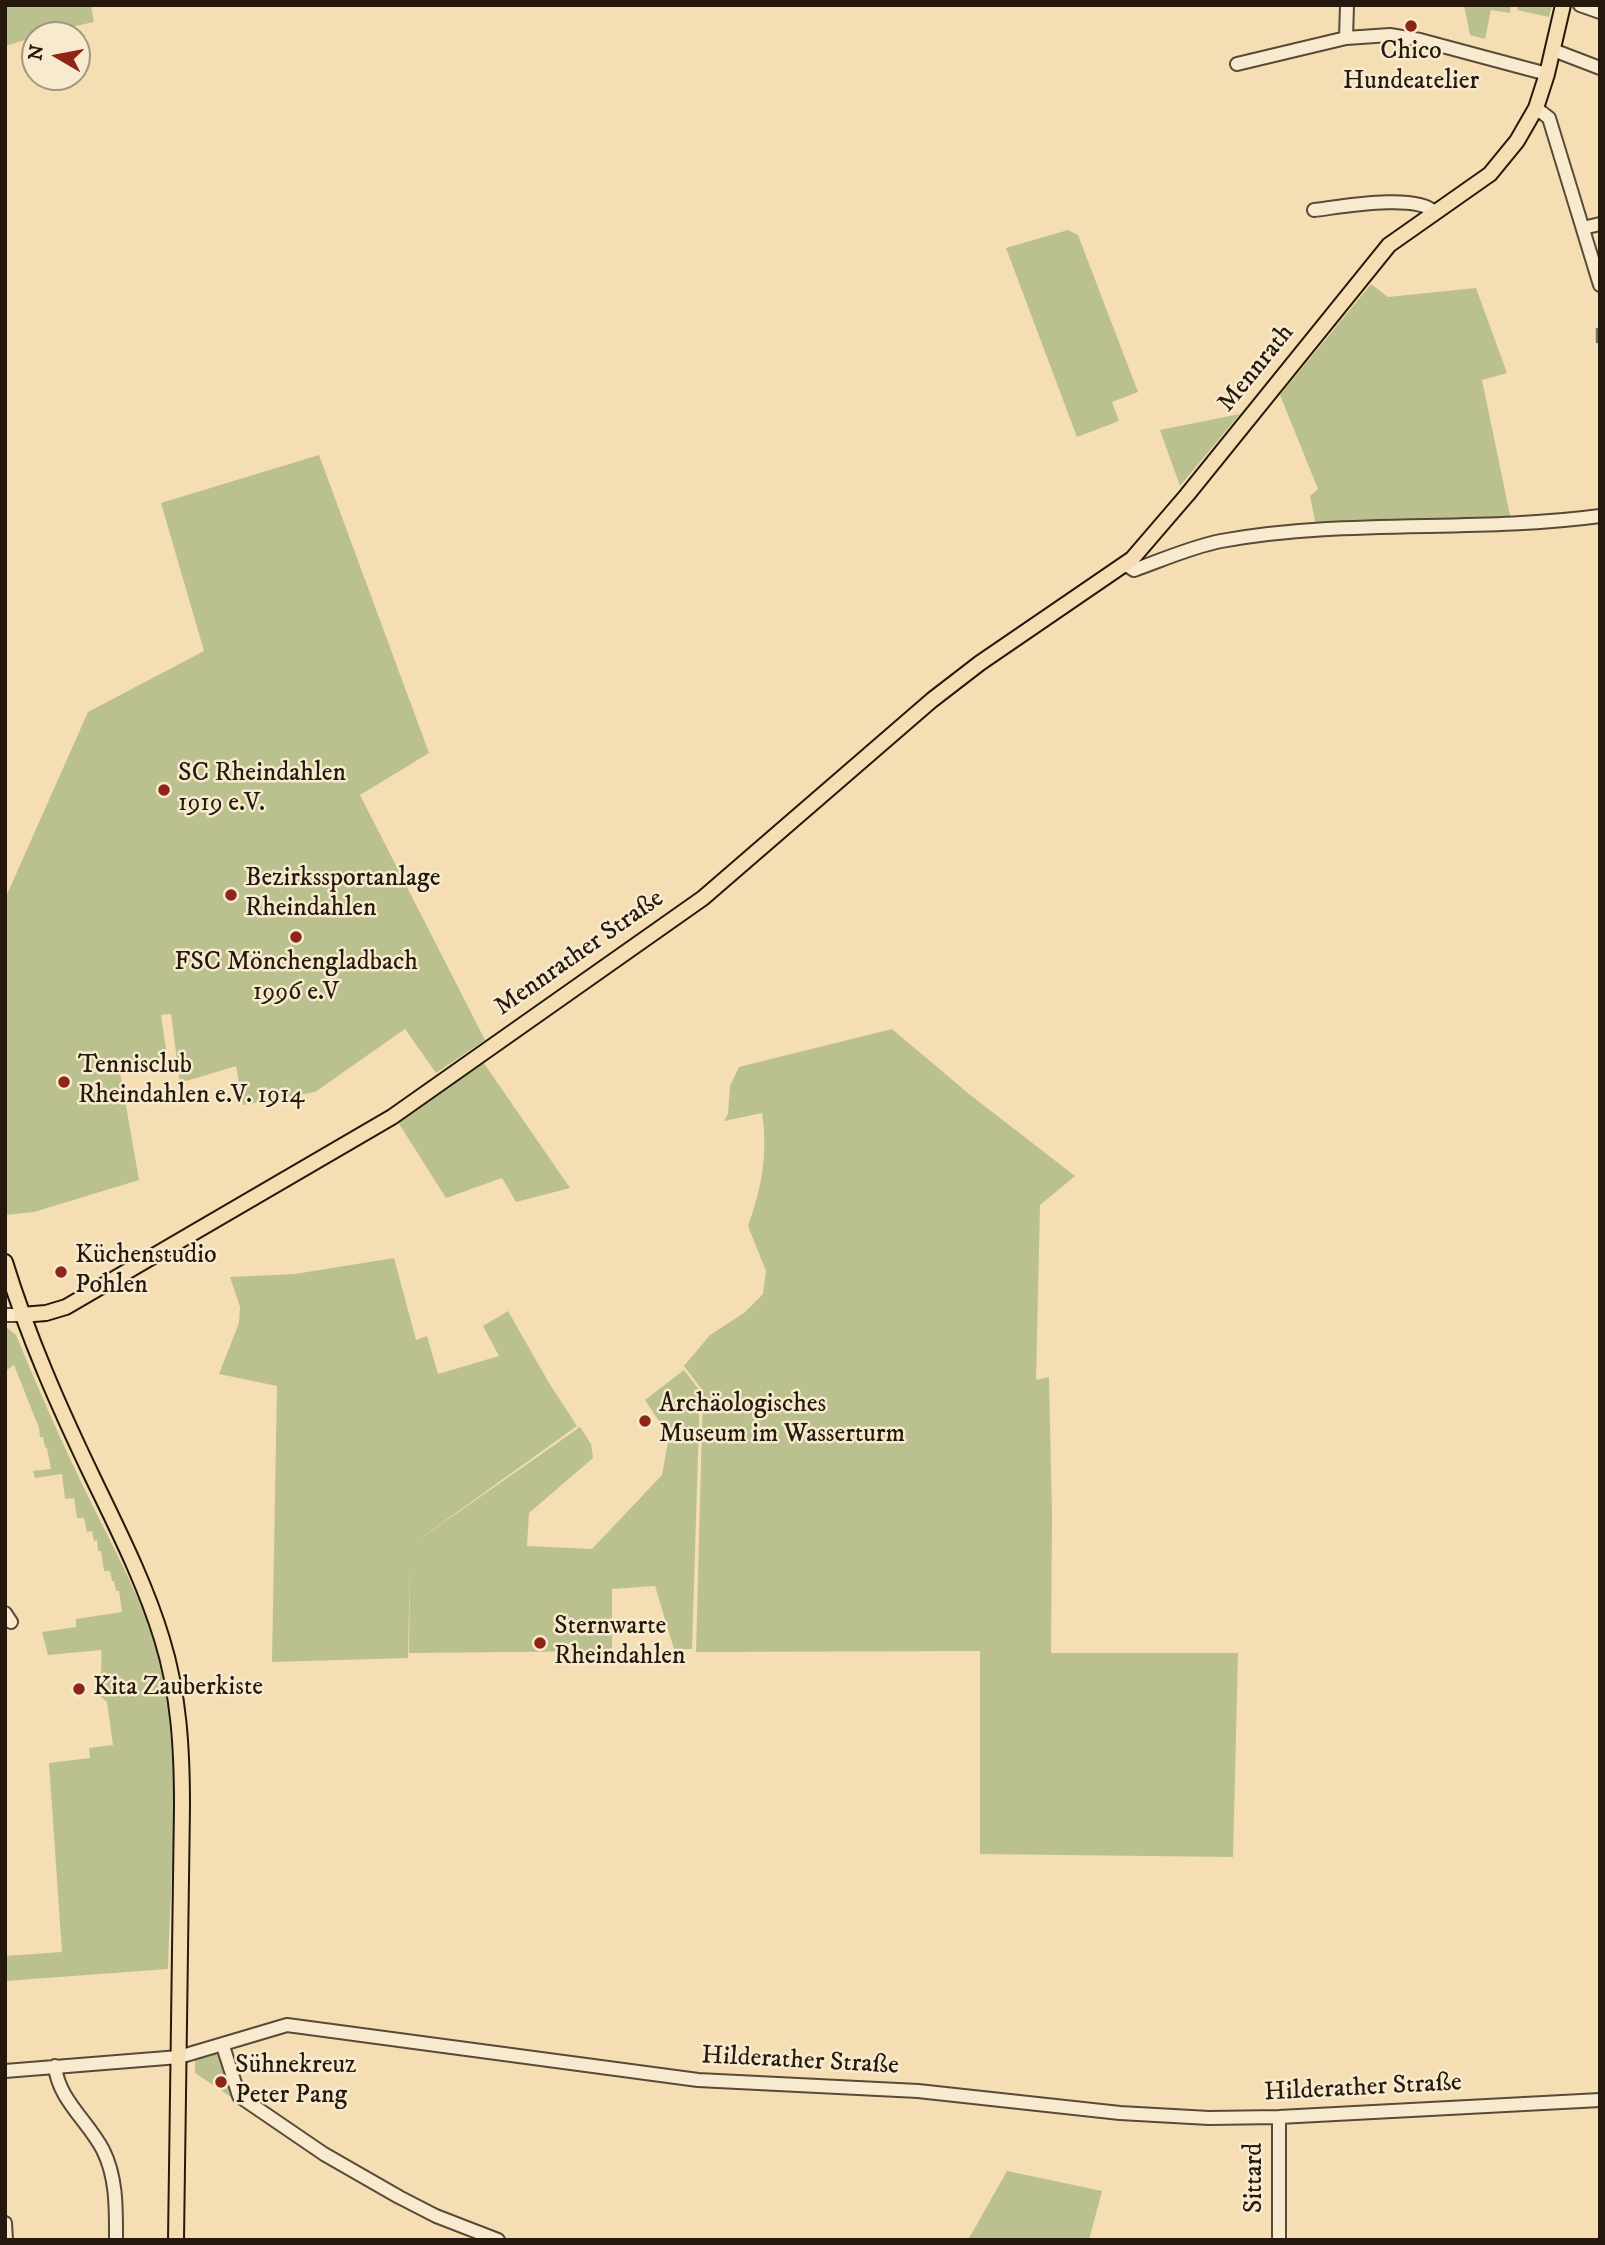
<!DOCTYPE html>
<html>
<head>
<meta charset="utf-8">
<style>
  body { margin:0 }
  #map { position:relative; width:1605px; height:2245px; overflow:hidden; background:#f5deb3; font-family:"IM FELL DW Pica",serif }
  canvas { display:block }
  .frame { position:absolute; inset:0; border:7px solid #24190c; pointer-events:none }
  .north { position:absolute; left:21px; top:21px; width:70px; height:70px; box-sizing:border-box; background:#f8eace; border:2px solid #a39680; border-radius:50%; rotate:280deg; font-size:19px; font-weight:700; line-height:28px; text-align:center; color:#24190c }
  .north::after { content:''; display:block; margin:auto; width:24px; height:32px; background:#8f2418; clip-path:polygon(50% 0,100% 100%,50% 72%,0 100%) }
</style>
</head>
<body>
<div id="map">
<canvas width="1605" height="2245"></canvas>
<div class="frame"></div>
<div class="north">N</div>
</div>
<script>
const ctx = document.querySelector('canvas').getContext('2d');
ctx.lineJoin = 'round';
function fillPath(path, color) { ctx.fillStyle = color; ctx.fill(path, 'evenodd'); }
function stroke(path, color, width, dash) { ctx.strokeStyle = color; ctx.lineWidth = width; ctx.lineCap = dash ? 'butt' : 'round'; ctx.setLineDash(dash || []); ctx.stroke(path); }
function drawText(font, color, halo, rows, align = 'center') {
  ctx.font = font + ' "IM FELL DW Pica",serif'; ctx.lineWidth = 5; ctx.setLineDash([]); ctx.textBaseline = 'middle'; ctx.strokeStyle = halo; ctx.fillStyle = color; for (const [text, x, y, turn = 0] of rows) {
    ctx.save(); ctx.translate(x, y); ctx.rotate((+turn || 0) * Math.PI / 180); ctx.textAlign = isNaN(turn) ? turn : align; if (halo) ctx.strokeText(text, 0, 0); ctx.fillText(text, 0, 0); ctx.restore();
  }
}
const green = new Path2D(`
  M5 5H91L94 22 35 35V37L5 46Z
  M1464 5H1511L1510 13 1491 10 1485 39 1470 35Z
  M1518 5H1552L1549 17 1517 10Z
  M1068 230 1078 235 1138 392 1112 402 1119 421 1077 437 1006 248Z
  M1371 284 1388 297 1476 288 1507 373 1482 380 1511 520 1316 526 1310 496 1318 489 1280 395Z
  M1240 414 1180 486 1160 430Z
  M319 455 429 753 360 795 485 1040 436 1073 405 1029 315 1092 243 1105 236 1066 180 1083 171 1014 161 1015 167 1056 119 1066 139 1180 34 1212 5 1215V899L88 712 204 651 161 503Z
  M892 1029 969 1094 1075 1176 1040 1205 1036 1380 1049 1377 1052 1515 1051 1653H1238L1233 1857 980 1854V1651L696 1652 703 1391 684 1366 710 1335 744 1313 763 1294 766 1271 748 1226C762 1187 768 1154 762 1113L724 1121 728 1114 730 1086 739 1067Z
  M481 1059 570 1188 516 1202 502 1178 446 1198 396 1119Z
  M394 1258 416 1340 427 1336 438 1374 499 1356 483 1326 508 1311 549 1383 577 1426 410 1546 580 1427 591 1444 593 1458 529 1513 527 1546 592 1549 662 1475 669 1436 645 1400 684 1370 700 1391 692 1649H674L655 1586 612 1589V1651L409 1653 410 1560 408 1658 272 1662 277 1386 219 1374 239 1323 240 1307 230 1277 295 1274Z
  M5 1326 16 1335C39 1390 63 1446 90 1500 115 1552 146 1605 159 1661 182 1762 171 1866 168 1969L5 1981V1956L62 1952 49 1763 90 1758 89 1748 113 1745 107 1702 100 1696C99 1679 103 1666 101 1650L48 1655 42 1632 76 1627V1619L122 1612 119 1591H116L114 1581H112L110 1571H104L101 1551H98L97 1540 94 1541 92 1531 87 1532 84 1518H77L74 1498 65 1499 62 1474 35 1478 33 1471 51 1469 47 1448 45 1447 43 1437H40L39 1428 14 1365 5 1371Z
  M216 2053 220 2056 228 2079 219 2078 221 2086H225L224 2082 228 2080 234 2099 195 2073V2058Z
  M1007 2171 1102 2191 1089 2240H968Z`);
const stream = new Path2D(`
  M1597 342V329
  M1599 359 1600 361`);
const minor = new Path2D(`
  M1580 5 1600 12
  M1346 38 1347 5
  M1553 50 1600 68
  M1237 64 1346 38 1390 35 1420 40 1547 74
  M1536 108 1549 118 1600 285
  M1314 210C1340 207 1416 193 1434 212
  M1583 228 1600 224
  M1125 564 1134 570C1162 560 1191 547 1221 541 1346 518 1474 533 1600 516
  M5 1315H21
  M5 1613 11 1622
  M223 2046 239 2096 324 2154 399 2197 436 2216 498 2240
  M55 2066C58 2099 88 2121 103 2150 117 2178 116 2209 116 2240
  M5 2071 179 2057 287 2025 698 2080 918 2091 1120 2113 1209 2118 1279 2117 1600 2100
  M5 2223 6 2240
  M1279 2240V2117`);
const major = new Path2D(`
  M5 1262C28 1337 59 1407 93 1478 118 1530 145 1583 162 1639 179 1694 182 1749 182 1806L176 2240
  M21 1315 46 1313 66 1307 392 1117 703 898 932 700 980 663 1132 559 1187 495 1389 245 1490 174 1517 141 1536 108 1547 74 1563 5`);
const markers = [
  [1411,26,7,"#8f2418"],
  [164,790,7,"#8f2418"],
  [231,895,7,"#8f2418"],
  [296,937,7,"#8f2418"],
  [64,1082,7,"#8f2418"],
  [61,1272,7,"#8f2418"],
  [645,1421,7,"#8f2418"],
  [540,1643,7,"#8f2418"],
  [79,1689,7,"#8f2418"],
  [221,2082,7,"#8f2418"]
];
const poiNames = [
  ["Chico",1411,53,"center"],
  ["Hundeatelier",1411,83,"center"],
  ["SC Rheindahlen",178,775],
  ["1919 e.V.",178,805],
  ["Bezirkssportanlage",245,880],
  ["Rheindahlen",245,910],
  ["FSC Mönchengladbach",296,964,"center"],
  ["1996 e.V",296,994,"center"],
  ["Tennisclub",78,1067],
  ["Rheindahlen e.V. 1914",78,1097],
  ["Küchenstudio",75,1257],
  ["Pohlen",75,1287],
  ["Archäologisches",659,1406],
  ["Museum im Wasserturm",659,1436],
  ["Sternwarte",554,1628],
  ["Rheindahlen",554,1658],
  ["Kita Zauberkiste",93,1689],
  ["Sühnekreuz",235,2067],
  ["Peter Pang",235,2097]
];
const streetNames = [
  ["Mennrath",1257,369,-51],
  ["Mennrather Straße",580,954,-35],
  ["Hilderather Straße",800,2062,3],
  ["Hilderather Straße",1363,2089,-3],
  ["Sittard",1256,2178,-90]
];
fillPath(green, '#bac18e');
stroke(stream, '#6c7b6c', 2.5);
stroke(minor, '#584a36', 16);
stroke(major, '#24190c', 18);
stroke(minor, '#f8eace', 12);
stroke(major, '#f5deb3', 14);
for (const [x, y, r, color] of markers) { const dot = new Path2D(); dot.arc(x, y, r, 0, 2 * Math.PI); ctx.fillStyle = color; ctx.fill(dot); stroke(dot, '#f8eace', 2.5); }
drawText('26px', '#24190c', '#f8eace', poiNames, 'left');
drawText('26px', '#24190c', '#f8eace', streetNames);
</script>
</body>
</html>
